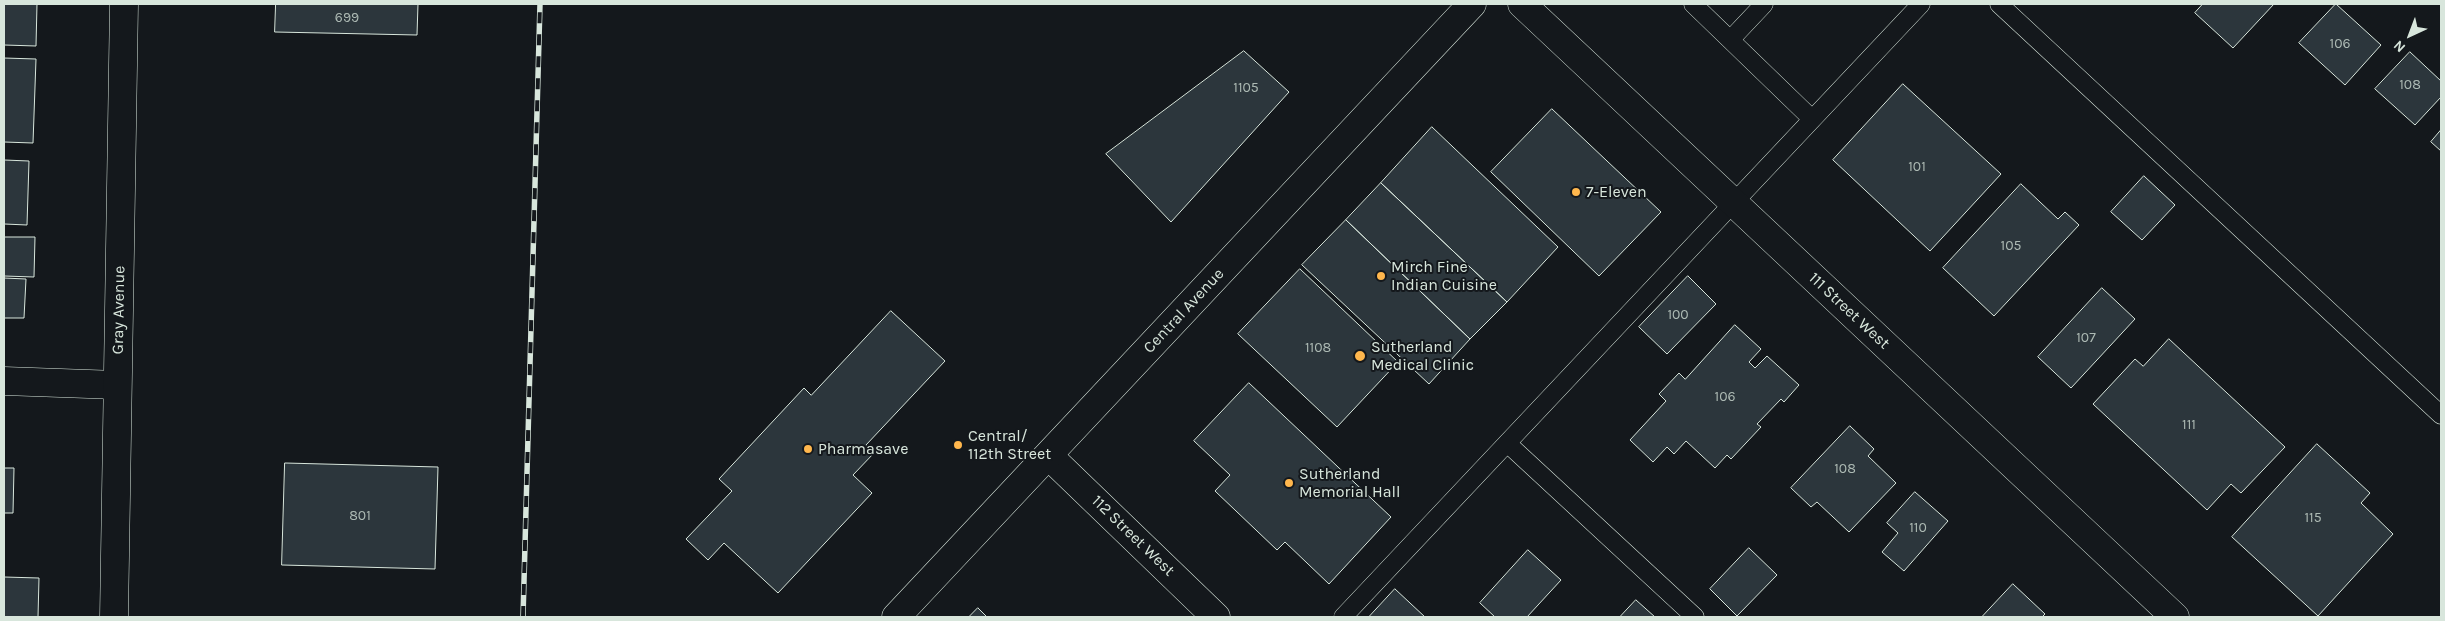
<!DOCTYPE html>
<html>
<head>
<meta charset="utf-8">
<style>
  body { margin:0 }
  #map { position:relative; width:2445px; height:621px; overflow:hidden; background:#14181c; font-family:Karla,sans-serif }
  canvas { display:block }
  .frame { position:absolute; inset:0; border:5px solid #d8e6dc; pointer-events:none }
  .north { position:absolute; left:2385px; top:10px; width:50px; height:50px; -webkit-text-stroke:4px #14181c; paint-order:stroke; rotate:223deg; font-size:14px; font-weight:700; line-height:20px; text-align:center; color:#d8e6dc }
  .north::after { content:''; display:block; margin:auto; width:18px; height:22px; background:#d8e6dc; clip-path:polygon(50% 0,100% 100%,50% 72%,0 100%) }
</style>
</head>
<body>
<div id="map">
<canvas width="2445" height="621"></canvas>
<div class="frame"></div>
<div class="north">N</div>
</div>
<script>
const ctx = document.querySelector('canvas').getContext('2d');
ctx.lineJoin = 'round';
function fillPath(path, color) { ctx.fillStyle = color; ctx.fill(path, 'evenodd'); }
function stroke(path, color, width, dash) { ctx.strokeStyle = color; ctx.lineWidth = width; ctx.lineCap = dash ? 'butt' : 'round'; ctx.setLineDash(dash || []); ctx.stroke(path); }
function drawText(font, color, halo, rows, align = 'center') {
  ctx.font = font + ' Karla,sans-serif'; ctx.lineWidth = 4; ctx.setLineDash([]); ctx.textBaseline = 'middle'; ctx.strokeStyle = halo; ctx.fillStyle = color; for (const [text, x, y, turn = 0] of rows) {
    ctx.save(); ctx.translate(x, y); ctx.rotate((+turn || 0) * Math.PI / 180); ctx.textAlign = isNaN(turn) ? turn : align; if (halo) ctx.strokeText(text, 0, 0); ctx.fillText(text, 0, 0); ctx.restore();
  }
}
const building = new Path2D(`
  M4 4H37L36 46 4 45Z
  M276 4H418L417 35 275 32Z
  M2203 4H2274L2233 48 2195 13Z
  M2336 4 2381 45 2345 85 2299 43Z
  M1244 51 1289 92 1171 222 1106 154Z
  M2410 52 2441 81V97L2415 125 2375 89Z
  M4 58 36 59 33 143 4 142Z
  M1903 84 2001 174 1930 251 1833 160Z
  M1552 109 1661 212 1599 276 1491 172Z
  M1432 127 1558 247 1507 302 1381 183Z
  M2441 130V151L2431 142Z
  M4 160 29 161 27 225 4 224Z
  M2144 176 2175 205 2142 240 2111 212Z
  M1381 183 1507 302 1470 339 1346 220Z
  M2021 184 2058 219 2065 212 2079 225 1994 316 1943 268Z
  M1346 220 1470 339 1429 384 1302 265Z
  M4 237H35L34 277 4 276Z
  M1300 269 1398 362 1337 427 1238 334Z
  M1688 276 1716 304 1667 354 1639 327Z
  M4 278 26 279 24 318H4Z
  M2102 288 2135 319 2071 388 2038 357Z
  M891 311 945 361 866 445 874 453 853 475 872 493 778 593 724 543 708 560 686 539 732 491 719 479 804 388 811 395Z
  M1735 325 1761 349 1749 362 1755 368 1767 356 1799 385 1784 402 1781 399 1757 424 1761 427 1731 459 1727 455 1715 468 1686 441 1674 454 1667 447 1653 462 1630 440 1666 401 1659 394 1679 373 1685 379Z
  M2169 339 2285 447 2241 493 2231 484 2207 510 2093 404 2135 359 2143 366Z
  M1249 383 1391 517 1329 584 1285 542 1277 550 1215 491 1230 475 1194 441Z
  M1850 426 1874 449 1868 456 1896 483 1849 532 1817 502 1811 507 1791 488Z
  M2317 444 2370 493 2361 503 2393 534 2318 616 2232 537Z
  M285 463 438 467 435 569 282 565Z
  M4 468H14L13 513H4Z
  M1915 492 1948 521 1904 571 1882 552 1898 533 1887 523Z
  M1749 548 1777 575 1737 616 1710 589Z
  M1528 550 1561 580 1527 617H1495L1480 603Z
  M4 577 39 578 38 617H4Z
  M2013 584 2045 614 2042 617H1982Z
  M1395 589 1425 617H1369Z
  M1636 600 1655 617H1620Z
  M978 608 987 617H969Z`);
const service = new Path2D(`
  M1693 4 1812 119
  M1999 4 2441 415
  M1731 39 1764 4
  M1507 443 1695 617
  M1343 617 1921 4`);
const minor = new Path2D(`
  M1522 4 2175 617
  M4 381 117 385
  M1049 456 1216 617`);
const tertiary = new Path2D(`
  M114 617 124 4`);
const secondary = new Path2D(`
  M896 617 1472 4`);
const rail = new Path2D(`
  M523 617 540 4`);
const markers = [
  [1576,192,5,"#ffb74d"],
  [1381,276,5,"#ffb74d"],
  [1360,356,6,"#ffb74d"],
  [958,445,5,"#ffb74d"],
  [808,449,5,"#ffb74d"],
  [1289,483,5,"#ffb74d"]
];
const numberNames = [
  ["699",347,18],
  ["106",2340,44],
  ["108",2410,85],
  ["1105",1246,88],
  ["101",1917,167],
  ["105",2011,246],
  ["100",1678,315],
  ["107",2086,338],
  ["1108",1318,348],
  ["106",1725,397],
  ["111",2189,425],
  ["108",1845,469],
  ["801",360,516],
  ["115",2313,518],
  ["110",1918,528]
];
const poiNames = [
  ["7-Eleven",1586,192],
  ["Mirch Fine",1391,267],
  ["Indian Cuisine",1391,285],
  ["Sutherland",1371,347],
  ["Medical Clinic",1371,365],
  ["Central/",968,436],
  ["112th Street",968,454],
  ["Pharmasave",818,449],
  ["Sutherland",1299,474],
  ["Memorial Hall",1299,492]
];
const streetNames = [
  ["Gray Avenue",119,310,-89],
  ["Central Avenue",1184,311,-47],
  ["111 Street West",1849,311,43],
  ["112 Street West",1133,536,44]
];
fillPath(building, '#2c363c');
stroke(building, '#d8e6dc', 1);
stroke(service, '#d8e6dc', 19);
stroke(minor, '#d8e6dc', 29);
stroke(tertiary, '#d8e6dc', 29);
stroke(secondary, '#d8e6dc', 29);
stroke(service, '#14181c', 18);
stroke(minor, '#14181c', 28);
stroke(tertiary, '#14181c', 28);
stroke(secondary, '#14181c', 28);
stroke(rail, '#d8e6dc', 5.5);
stroke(rail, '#14181c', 4, [11]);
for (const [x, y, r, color] of markers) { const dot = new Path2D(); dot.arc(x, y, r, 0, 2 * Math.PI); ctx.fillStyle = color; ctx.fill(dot); stroke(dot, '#14181c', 2); }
drawText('14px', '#adbab4', null, numberNames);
drawText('16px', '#d8e6dc', '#14181c', poiNames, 'left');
drawText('16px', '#d8e6dc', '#14181c', streetNames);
</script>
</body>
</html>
